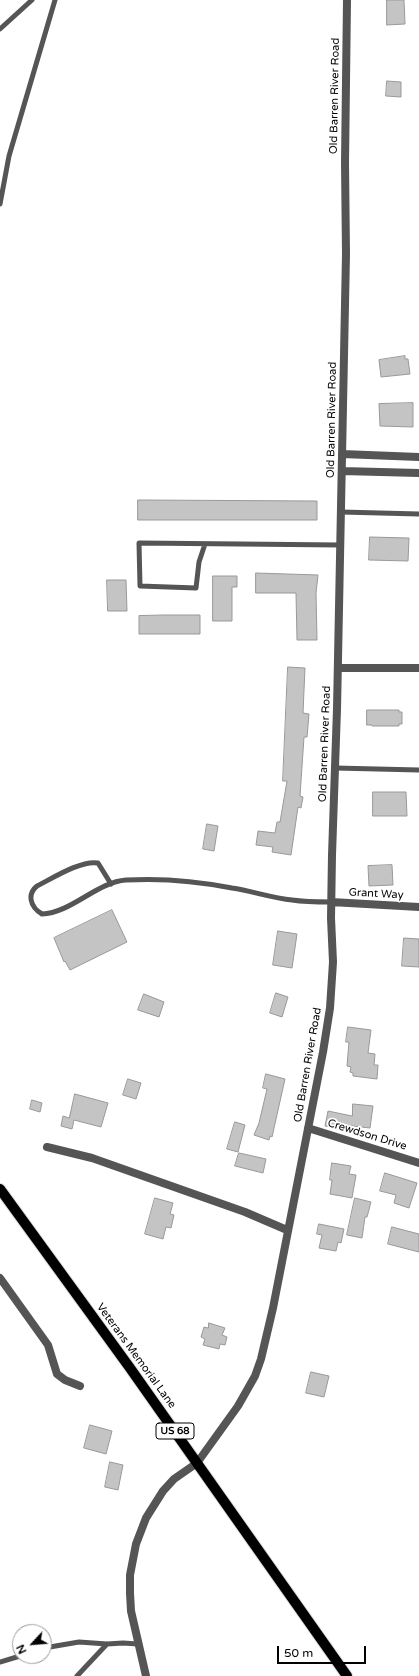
<!DOCTYPE html>
<html>
<head>
<meta charset="utf-8">
<style>
  body { margin:0 }
  #map { position:relative; width:419px; height:1676px; overflow:hidden; background:#fff; font-family:"Varela Round",sans-serif }
  canvas { display:block }
  .north { position:absolute; left:12px; top:1624px; width:40px; height:40px; box-sizing:border-box; background:#fff; border:1px solid #999; border-radius:50%; rotate:244deg; font-size:11px; font-weight:700; line-height:16px; text-align:center; color:#000 }
  .north::after { content:''; display:block; margin:auto; width:14px; height:18px; background:#000; clip-path:polygon(50% 0,100% 100%,50% 72%,0 100%) }
  .scale { position:absolute; left:277px; top:1646px; width:89px; height:18px; box-sizing:border-box; border:2px solid #000; border-top:0; padding-left:5px; font-size:12px; line-height:14px; white-space:nowrap; color:#000; -webkit-text-stroke:3px #fff; paint-order:stroke }
</style>
</head>
<body>
<div id="map">
<canvas width="419" height="1676"></canvas>
<div class="north">N</div>
<div class="scale">50 m</div>
</div>
<script>
const ctx = document.querySelector('canvas').getContext('2d');
ctx.lineJoin = 'round';
function fillPath(path, color) { ctx.fillStyle = color; ctx.fill(path, 'evenodd'); }
function stroke(path, color, width, dash) { ctx.strokeStyle = color; ctx.lineWidth = width; ctx.lineCap = dash ? 'butt' : 'round'; ctx.setLineDash(dash || []); ctx.stroke(path); }
function drawText(font, color, halo, rows, align = 'center') {
  ctx.font = font + ' "Varela Round",sans-serif'; ctx.lineWidth = 3.5; ctx.setLineDash([]); ctx.textBaseline = 'middle'; ctx.strokeStyle = halo; ctx.fillStyle = color; for (const [text, x, y, turn = 0] of rows) {
    ctx.save(); ctx.translate(x, y); ctx.rotate((+turn || 0) * Math.PI / 180); ctx.textAlign = isNaN(turn) ? turn : align; if (halo) ctx.strokeText(text, 0, 0); ctx.fillText(text, 0, 0); ctx.restore();
  }
}
const building = new Path2D(`
  M387 0H404L405 24 387 25Z
  M387 81 401 82V97L386 96Z
  M405 356V359H408L410 374 381 377 379 360Z
  M413 403V427L380 426 379 404Z
  M138 500 317 501V520H138Z
  M370 537 409 538 408 561 369 560Z
  M256 573 318 575 316 593 317 640H297L296 593H256Z
  M213 576H237V587H232V621H213Z
  M107 580H126L127 611H108Z
  M163 615H200V634H139V616Z
  M288 667 305 668 303 713 309 714 307 737H304L300 796 303 797 301 808 298 807 291 855 272 852 273 847 256 845 258 831 275 833 277 822H280L287 781H283Z
  M367 710H399V712H402V724H399V726H372V725H367Z
  M373 792H406L407 816H373Z
  M207 824 218 826 214 851 203 849Z
  M392 865 393 885 369 886 368 866Z
  M112 910 127 942 70 970 65 961 64 962 54 938Z
  M278 931 297 934 292 968 273 965Z
  M404 938 419 939V967L402 966Z
  M276 993 288 997 282 1017 270 1013Z
  M144 994 164 1002 159 1017 138 1010Z
  M348 1027 371 1030 368 1053 375 1054 374 1065H378L377 1079 353 1076V1073L350 1072 351 1067 347 1066 349 1042H346Z
  M266 1074 285 1079 272 1137 270 1136 269 1140 254 1135 259 1123 267 1089 263 1088Z
  M128 1079 141 1083 136 1099 123 1095Z
  M75 1094 108 1103 101 1127 74 1120 72 1129 61 1126 63 1116 69 1118Z
  M32 1100 42 1103 40 1112 30 1109Z
  M353 1104 373 1106 370 1128 344 1125 343 1129 325 1126 328 1111 352 1116Z
  M235 1122 245 1125 238 1152 227 1149Z
  M239 1153 266 1159 263 1173 235 1166Z
  M332 1163 351 1166 349 1174 356 1175 352 1198 330 1194 332 1180H330Z
  M385 1173 417 1183 409 1208 394 1203 396 1195 380 1191Z
  M155 1198 173 1203 170 1214 174 1215 171 1228 166 1227 163 1239 145 1234Z
  M355 1198 371 1202 367 1217H365L362 1238 347 1235Z
  M319 1224 344 1229 341 1243 338 1242 336 1251 319 1248 322 1235 317 1234Z
  M392 1227 419 1234V1252L388 1244Z
  M209 1323 225 1328 222 1335 227 1337 225 1345 220 1344 219 1349 203 1345 205 1339 201 1337 204 1327 208 1328Z
  M311 1372 329 1376 324 1397 306 1393Z
  M90 1425 112 1431 106 1454 84 1448Z
  M110 1462 123 1465 118 1490 105 1487Z`);
const service = new Path2D(`
  M0 29 32 0
  M0 204 9 156 55 0
  M341 512 419 514
  M205 544 199 562 196 588 140 586 139 543 340 545
  M335 768 419 770
  M111 884 98 863C81 860 53 878 37 886 27 894 30 907 42 914 71 913 97 882 126 880 161 878 197 881 232 888 252 891 272 898 292 900 305 902 318 902 331 902
  M44 1648 79 1642 107 1644 123 1643 138 1644
  M0 1662 20 1656
  M77 1676 107 1644`);
const minor = new Path2D(`
  M342 454 419 457
  M342 471 419 473
  M338 668H419
  M331 902 419 907
  M308 1128 419 1163
  M47 1147 92 1158 245 1212 287 1230
  M0 1278 48 1345 57 1374 65 1380 80 1386
  M146 1676 131 1611 130 1593V1575L136 1544 146 1518 163 1491 174 1479 197 1463 238 1406 255 1376 261 1359 273 1308 323 1052 330 1008 333 962 331 918 332 855 337 709 346 254 345 163 347 0`);
const primary = new Path2D(`
  M0 1189 130 1368 347 1676`);
const shields = [
  [175,1431,38]
];
const shieldNames = [
  ["US 68",175,1431]
];
const streetNames = [
  ["Old Barren River Road",335,96,-89],
  ["Old Barren River Road",332,420,-89],
  ["Old Barren River Road",325,744,-88],
  ["Grant Way",376,894,3],
  ["Old Barren River Road",308,1065,-80],
  ["Crewdson Drive",367,1135,17],
  ["Veterans Memorial Lane",136,1356,54]
];
fillPath(building, '#c4c4c4');
stroke(building, '#999', 1);
stroke(primary, '#dbdbdb', 12);
stroke(service, '#555', 5);
stroke(minor, '#555', 8);
stroke(primary, '#000', 10);
for (const [x, y, w] of shields) { const box = new Path2D(); box.roundRect(x - w / 2, y - 8, w, 16, 3); ctx.fillStyle = '#fff'; ctx.fill(box); stroke(box, '#000', 1); }
drawText('bold 10px', '#000', null, shieldNames);
drawText('11px', '#000', '#fff', streetNames);
</script>
</body>
</html>
